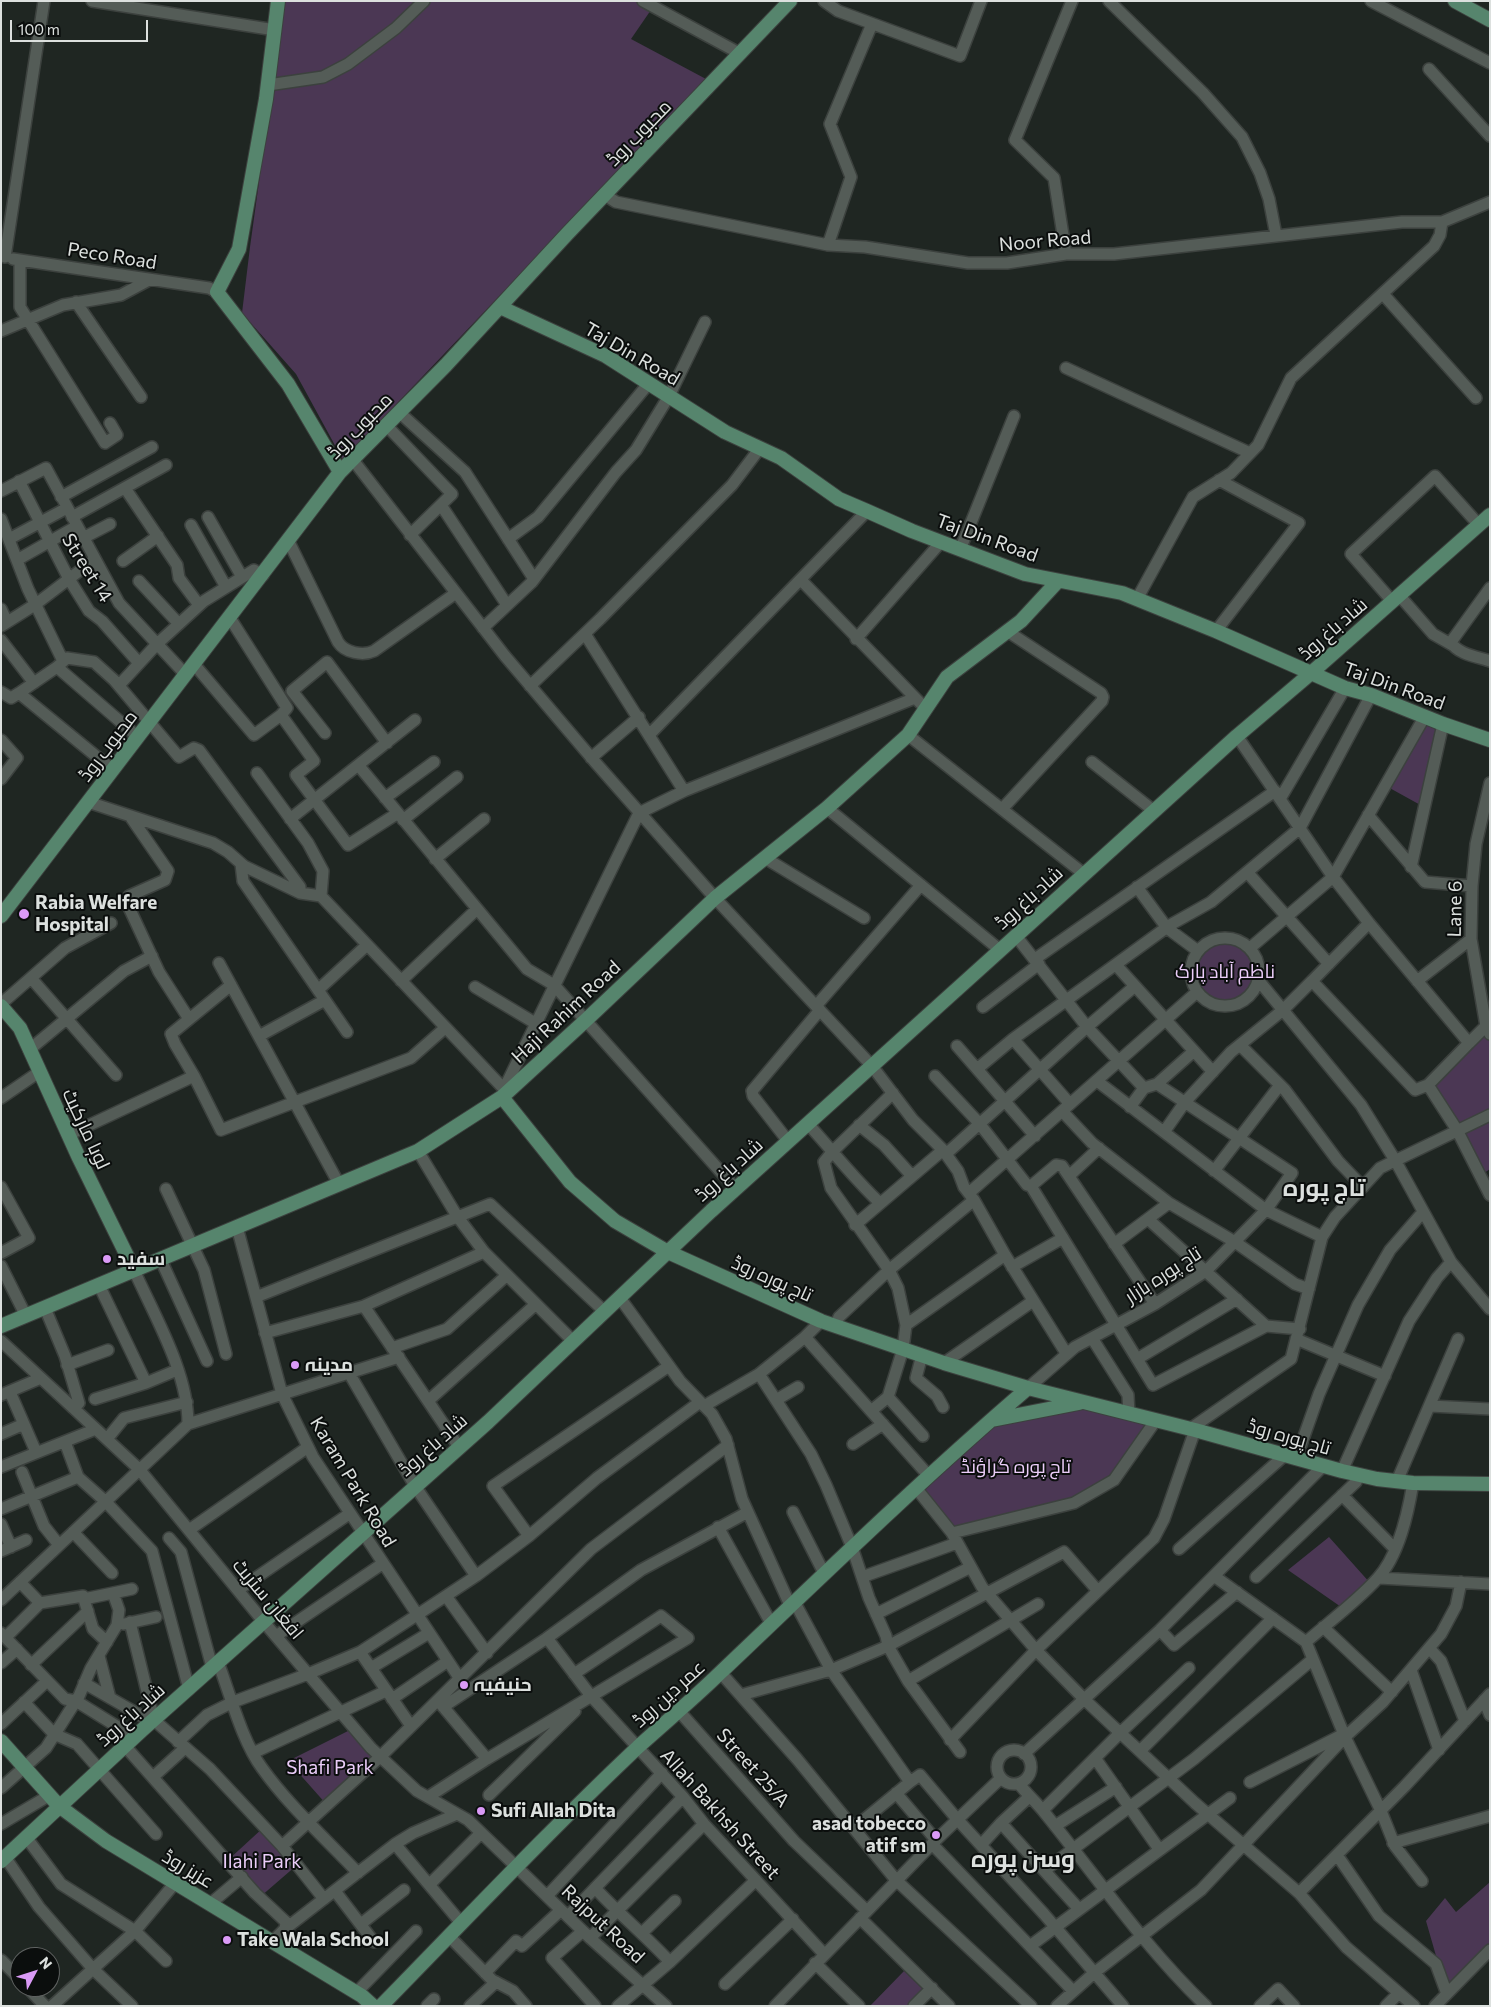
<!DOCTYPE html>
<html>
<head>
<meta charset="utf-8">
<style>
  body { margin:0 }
  #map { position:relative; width:1491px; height:2007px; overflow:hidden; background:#1f2622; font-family:Commissioner,sans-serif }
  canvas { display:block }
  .frame { position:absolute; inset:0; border:2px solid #dce0de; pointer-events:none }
  .north { position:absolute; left:10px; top:1947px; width:50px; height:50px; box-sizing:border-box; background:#0b0e0d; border:1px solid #5f6261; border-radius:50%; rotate:50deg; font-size:14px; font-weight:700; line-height:20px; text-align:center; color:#dce0de }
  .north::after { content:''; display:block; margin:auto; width:18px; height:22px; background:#da9af6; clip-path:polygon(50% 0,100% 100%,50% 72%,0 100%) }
  .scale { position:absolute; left:10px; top:20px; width:138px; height:22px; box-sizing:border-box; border:2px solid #dce0de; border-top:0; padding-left:6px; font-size:15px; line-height:18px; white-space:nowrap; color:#dce0de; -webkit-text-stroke:4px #0b0e0d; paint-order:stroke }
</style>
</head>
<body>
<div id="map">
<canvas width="1491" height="2007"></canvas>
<div class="frame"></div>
<div class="north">N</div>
<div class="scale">100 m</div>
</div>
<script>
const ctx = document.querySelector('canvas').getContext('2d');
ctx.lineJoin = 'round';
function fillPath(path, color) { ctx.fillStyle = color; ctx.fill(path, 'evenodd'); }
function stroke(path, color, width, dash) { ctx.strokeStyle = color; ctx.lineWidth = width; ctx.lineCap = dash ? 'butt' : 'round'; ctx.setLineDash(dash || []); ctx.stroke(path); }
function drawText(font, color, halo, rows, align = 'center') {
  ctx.font = font + ' Commissioner,Cairo,sans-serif'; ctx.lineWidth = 4; ctx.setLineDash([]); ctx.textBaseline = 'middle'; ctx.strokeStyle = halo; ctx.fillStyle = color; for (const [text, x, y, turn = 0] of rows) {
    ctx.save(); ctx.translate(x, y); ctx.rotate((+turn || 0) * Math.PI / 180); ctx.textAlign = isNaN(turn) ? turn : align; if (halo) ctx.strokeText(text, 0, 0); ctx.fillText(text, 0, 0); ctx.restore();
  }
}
const green = new Path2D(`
  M284 1H643L653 7 631 39 706 79 343 460 296 374 242 313 250 247Z
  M1425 716 1443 724 1424 807 1386 786Z
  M1191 972a34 34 0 1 1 68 0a34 34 0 1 1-68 0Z
  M1486 1026 1490 1034V1169L1480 1176 1428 1085Z
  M1098 1407 1156 1420 1114 1480 1074 1503 952 1533 916 1488 992 1422Z
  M1329 1537 1371 1584 1344 1609 1288 1570Z
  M354 1728 380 1757 327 1805 288 1761Z
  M264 1827 297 1865 260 1897 227 1861Z
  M1490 1882V1950L1447 1994 1426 1921 1445 1898 1456 1912Z
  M904 1971 924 1990 908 2006H870Z`);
const minor = new Path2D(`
  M92 1 275 30
  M643 1 739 53
  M824 1 838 11 960 56 981 1
  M1109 1 1203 93 1242 137 1260 173 1269 199 1276 235
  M1371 1 1490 63
  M1429 69 1490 136
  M268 85 323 77 348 64 396 28 424 1
  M605 195 616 202 828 245 865 247 968 263H1007L1066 254H1114L1402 222H1442L1490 202
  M828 245 851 177 830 124 872 24
  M1066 254 1054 178 1015 140 1072 1
  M5 257 44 1
  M13 259 209 288 217 292
  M20 260V307L105 443 117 435 110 423
  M1383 294 1476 398
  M76 302 141 397
  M1 331 63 305 121 295 149 280
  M1066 368 1250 453
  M400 413 465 472 534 579
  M387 426 452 494 410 535
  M353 460 505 656 595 762 715 898 872 1066 913 1120 943 1150 958 1171 964 1187 974 1200 1005 1255 1066 1353
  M19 481 69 579 89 611 102 621 139 663
  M125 488 177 565 179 578 199 605
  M1 491 46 468 119 603 186 675
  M61 497 152 447
  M441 505 507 605
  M72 517 166 465
  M208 517 242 577
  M1 519 28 589 63 661
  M191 525 226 587
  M83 538 110 524
  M9 539 67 508
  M508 539 538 517 649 383
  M288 540 338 642C345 653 363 656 374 651L456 593
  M960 550 1014 416
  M17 560 77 526
  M123 561 158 536
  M801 580 926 709
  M139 581 179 624
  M1490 588 1451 642C1457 654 1478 657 1490 661
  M1399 595 1433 634 1454 646
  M1137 599 1193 497 1231 473 1258 445 1291 378 1434 246 1440 235 1442 222
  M1392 601 1351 554 1435 476 1479 525
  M1 609 7 622
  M230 618 287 708 281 715 314 761 296 775 348 845 398 813
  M1 626 36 604 95 559
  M483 628 532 582 616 472 636 450 669 396 705 322
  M1216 631 1299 523 1219 480
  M585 634 684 791
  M856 639 941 542
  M1 640 34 683
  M194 664 254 735 281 715
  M57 667 67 658 94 662 114 680 179 757 194 748 199 750 300 887V893
  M122 682 157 644 204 601 254 570 263 575
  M530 686 600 619 732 485 760 448
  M1 692 11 698 19 693 113 770
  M19 693 57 667 138 737
  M325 733 292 691 327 662 387 743
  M650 734 867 511
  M908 735 1084 874
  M1237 736 1333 877 1369 923 1469 1043 1486 1026
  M1 740 17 758 1 779
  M591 758 639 717
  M1092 762 1154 811
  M359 766 527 969 554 985 736 1189
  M257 773 308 843 323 871 321 896
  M1490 783 1476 844 1472 886 1471 939 1486 1026 1490 1034
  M385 798 434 762
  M1280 799 1345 688
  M88 802 213 843 228 852 244 866 300 893 321 896 504 1089
  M827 808 1000 950
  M1003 808 1102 701 1103 697 1101 693 1007 631
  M1368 815 1425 882 1472 886
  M130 816 168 871 165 880 129 896 126 901 159 972 189 1019
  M290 819 415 720
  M403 820 457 777
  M765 858 864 918
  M435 859 484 819
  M241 864 243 881 347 1032
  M1411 867 1443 724
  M1247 872 1329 964
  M1137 887 1167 928 1198 951
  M1369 923 1312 981 1415 1090 1428 1085 1457 1130 1490 1195
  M1016 936 1087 1027 1144 1088
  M1191 972a34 34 0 1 1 68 0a34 34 0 1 1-68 0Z
  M1250 948 1333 877 1425 716
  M1035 959 1275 791
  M219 963 339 1184
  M1116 965 1213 1072
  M31 978 116 1075
  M401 981 477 909
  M1259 981 1361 1105 1395 1160 1451 1262 1490 1309
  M1417 981 1471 939
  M231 985 171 1034 175 1044 194 1076 221 1130 411 1058 445 1028
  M475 987 535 1023
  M318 990 367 945
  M1 1004 65 948 111 923
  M816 1006 921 885
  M983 1007 1039 964
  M259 1036 325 1000
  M1013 1039 1070 1104
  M1240 1045 1285 1090 1338 1161 1363 1187
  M957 1046 977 1069
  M29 1050 124 971 152 956
  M935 1076 979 1123 1027 1185 1031 1186 1056 1165 1062 1166 1155 1304
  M1097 1081 1266 1210 1322 1237
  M1428 1085 1469 1043
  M502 1097 504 1089 639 813 684 791 915 698
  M1 1098 39 1072
  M1130 1107 1144 1088 1157 1084 1194 1051
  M1062 1111 1092 1143 1169 1203 1235 1242 1295 1284 1309 1289
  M808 1124C832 1150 854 1179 880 1203
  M859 1125 884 1145 912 1176
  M1164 1132 1185 1102 1231 1052 1283 1010 1312 981
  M68 1135 194 1076
  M1035 1136 977 1069 1013 1039 1170 925 1211 902 1300 828 1371 695
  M788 1141 753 1096 752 1091 820 1010
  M418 1151 457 1216 484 1252 573 1341
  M946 1154 1087 1027 1135 986
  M1214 1171 1280 1085
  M1069 1176 1099 1148
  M1031 1186 1153 1385 1266 1326 1300 1329
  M1 1187 29 1238 1 1253
  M166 1189 204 1270 226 1354
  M969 1193 1197 992
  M1148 1219 1266 1326
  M855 1225 943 1150
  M237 1227 282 1394 313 1457 460 1679
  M1114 1244 1169 1203
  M161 1260 207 1361
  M1 1266 26 1316
  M1012 1267 1063 1238
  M134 1270C155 1317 188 1372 188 1424
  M99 1285 146 1383 177 1370
  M256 1297 490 1204 604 1311
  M620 1298 680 1381 712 1414 726 1439 742 1499 790 1605
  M364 1306 459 1447
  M45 1308 65 1356 79 1403 73 1408
  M906 1325 1005 1255
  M835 1326 839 1317 889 1270 974 1200
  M265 1333 364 1306 484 1252
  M805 1337 821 1321
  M1092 1338 1128 1395 1129 1414
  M1296 1339 1385 1376
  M1 1341 139 1469 263 1621 371 1748 417 1791 468 1820 590 1938 666 2006
  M392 1348 447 1329 506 1276
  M922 1355 916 1378 937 1396 943 1407
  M1137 1359 1237 1299
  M944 1363 1033 1301
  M67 1365 108 1350
  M349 1373 415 1486 476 1576
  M759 1374 811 1454 826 1485 852 1547 869 1598 886 1636 888 1646 908 1681 960 1752
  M1028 1388 1075 1347 1155 1304 1206 1271 1266 1210 1292 1173 1157 1084
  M10 1392 36 1452
  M1 1395 41 1378
  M888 1397 923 1436
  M95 1399 146 1383
  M776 1400 798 1387
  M428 1401 536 1304
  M704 1406 759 1374 805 1337 929 1476
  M1430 1406 1490 1409
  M871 1411 888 1397 903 1349 906 1325 898 1288 889 1270 831 1188 824 1162 833 1151 893 1093
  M1190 1429 1291 1359 1322 1237 1335 1217 1380 1168 1490 1115
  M1 1434 24 1424
  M107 1439 124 1418 187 1402
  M65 1442 78 1477 105 1501 152 1551 189 1689
  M853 1444 883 1424
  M1296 1459 1319 1394 1358 1305 1390 1250 1423 1212
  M1 1467 96 1429
  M1342 1471 1409 1321 1437 1278 1451 1262
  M22 1472 44 1526 59 1545
  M1397 1481 1458 1339
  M916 1488 952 1533 982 1587 1036 1650 1084 1699 1195 1803 1299 1893 1346 1947 1414 2006
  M1342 1495 1395 1549
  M1 1509 78 1477
  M793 1512 824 1573
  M1 1524 11 1547
  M718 1527 771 1623
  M189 1530 308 1447
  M73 1532 112 1573
  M952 1533 1074 1503 1114 1480 1156 1420
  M529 1536 493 1486 669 1366
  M169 1538 181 1552 212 1667
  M1179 1549 1285 1455
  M1 1551 26 1540
  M1214 1576 1306 1642 1345 1737 1381 1811 1395 1846 1422 1881
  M862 1577 957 1543
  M1256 1577 1356 1482 1359 1475
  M1379 1578 1490 1584
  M20 1582 40 1603 83 1596 93 1629 107 1642
  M238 1590 349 1514
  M446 1596 487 1653
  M84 1599 132 1589
  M1 1600 188 1424 399 1357
  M794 1601 831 1670 910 1782 920 1775 957 1819 1044 1914 1123 2006
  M876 1614 971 1567
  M130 1622 154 1720 210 1769 282 1846 324 1899
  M124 1624 156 1617
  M1323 1627 1392 1692
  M1160 1630 1174 1645 1237 1592
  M1 1633 65 1699 76 1701 134 1737
  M276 1636 382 1564
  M6 1637 40 1603
  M547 1638 591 1696 683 1797 704 1824 824 1954
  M1306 1642C1329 1622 1356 1602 1377 1579 1399 1556 1408 1513 1413 1483
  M1429 1648 1441 1661 1465 1721
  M360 1652 411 1726
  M99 1656 110 1698
  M218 1662C230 1694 242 1741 262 1768 289 1806 326 1839 358 1873
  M1 1663 17 1649
  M31 1665 88 1611
  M371 1668 429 1633
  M1411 1670 1439 1750
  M721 1673 797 1759 896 1880 1031 2006
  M908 1681 1038 1604
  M84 1683 152 1722
  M741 1695 831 1670 888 1646 1064 1552 1098 1591
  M392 1699 448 1661
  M1484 1700 1490 1715
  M24 1702 54 1734 77 1744 156 1834
  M440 1703 487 1759
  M443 1707 547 1638 641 1570 748 1512
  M679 1711 794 1841 867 1911
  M1 1724 47 1681
  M950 1740 1036 1650 1154 1538 1164 1519 1195 1430
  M178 1742 207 1715 233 1702 308 1674 360 1652 417 1615 476 1576 529 1536 597 1478 700 1402
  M125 1746 255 1893 286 1922 285 1929
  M997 1767a17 17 0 1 1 34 0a17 17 0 1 1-34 0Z
  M1140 1751 1273 1618
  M253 1753 386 1691
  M1024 1754 1160 1630 1323 1466
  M1095 1758 1159 1849
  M153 1777 185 1748
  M1250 1782 1344 1734
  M1019 1784C1027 1794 1036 1802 1044 1812 1097 1877 1145 1948 1206 2006
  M1 1788 46 1748 79 1696 91 1668 117 1625 119 1610 113 1593
  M896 1793 936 1840
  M489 1795 575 1711
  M428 1797 487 1759 688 1638 661 1616 574 1674
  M1043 1810 1120 1733 1189 1668
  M1001 1823 1079 1909
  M1 1824 50 1795
  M1055 1826 1116 1787
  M854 1828 910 1782
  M26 1837 61 1884 135 1931 166 1961
  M1393 1843 1490 1816
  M395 1844 462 1924
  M932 1844 1073 1991
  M981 1845 1001 1823 1029 1797
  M282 1846 380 1757 591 1549 728 1445
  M1337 1855 1379 1916 1436 1964 1447 1994
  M5 1857 39 1907 93 1969 132 2006
  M1045 1870 1194 1759 1313 1659
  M430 1884 481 1833
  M595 1888C619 1914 646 1936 670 1962
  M335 1891 374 1942
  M1299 1893 1405 1786 1490 1694
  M547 1896 662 1773
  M210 1904 242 1877
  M568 1916 683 1797
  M860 1918 949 2006
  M361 1924 404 1890
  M583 1931 552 1958 595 2006
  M642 1933 675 1901
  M449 1936 492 1980 513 1991 526 2006
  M590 1938 704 1824
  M272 1942 285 1929 395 1844 413 1833 457 1814
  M1030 1946 1230 1798
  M1 1960 20 1979
  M815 1963 859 2006
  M485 1973 516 1941 522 1946 561 1910
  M725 1984 793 1919
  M27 1987 45 2006
  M356 1993 416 1931
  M52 2006 135 1931 175 1883
  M427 2006 434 1999
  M470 2006 496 1982
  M618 2006 670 1962 756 1880
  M775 2006 936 1840 1001 1778
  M914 2006 932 1988
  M1057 2006 1094 1973 1201 1890 1345 1737 1383 1702 1441 1634 1456 1606 1461 1582
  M1260 2006 1278 1989 1294 2006
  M1386 2006 1399 1993
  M1435 2006 1490 1950`);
const major = new Path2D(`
  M278 1 266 99 239 249 217 292 288 384 340 472
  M1455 1 1490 20
  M500 307 606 356 725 432 781 458 839 499 867 511 912 531 1025 574 1122 593 1216 631 1345 688 1371 695 1443 724 1490 740
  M1 916 340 472 446 365 567 234 790 1
  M1 1006 20 1028 79 1158 134 1270
  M502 1097 570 1182 615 1221 668 1252 821 1321 944 1363 1028 1388 1195 1430 1342 1471 1377 1479 1413 1483 1490 1484
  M1 1326 418 1151 502 1097 585 1021 715 898 827 808 908 735 947 677 1021 621 1058 581
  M992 1420 1079 1403
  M1 1741 59 1806 106 1841 362 1996 373 2006
  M1 1861 142 1730 488 1422 711 1211 1047 908 1237 736 1310 674 1490 515
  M381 2006C466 1919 550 1830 638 1747 666 1722 694 1698 721 1672 822 1576 922 1479 1028 1388`);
const markers = [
  [24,914,6,"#da9af6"],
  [107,1259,5,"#da9af6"],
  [295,1365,5,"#da9af6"],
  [464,1685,5,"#da9af6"],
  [481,1811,5,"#da9af6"],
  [936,1835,5,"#da9af6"],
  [227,1940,5,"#da9af6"]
];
const streetNames = [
  ["محبوب روڈ",639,133,-46],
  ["Noor Road",1045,241,-5],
  ["Peco Road",112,256,9],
  ["Taj Din Road",632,354,30],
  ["محبوب روڈ",360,426,-46],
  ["Taj Din Road",987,538,20],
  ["Street 14",87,568,58],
  ["شاد باغ روڈ",1333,629,-41],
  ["Taj Din Road",1394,686,20],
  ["محبوب روڈ",108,746,-53],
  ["شاد باغ روڈ",1029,898,-42],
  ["Lane 6",1455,909,-89],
  ["Haji Rahim Road",566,1012,-43],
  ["لوہا مارکیٹ",86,1129,65],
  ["شاد باغ روڈ",729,1170,-42],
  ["تاج پورہ بازار",1163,1275,-33],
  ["تاج پورہ روڈ",772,1279,24],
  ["تاج پورہ روڈ",1289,1437,16],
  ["شاد باغ روڈ",433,1445,-41],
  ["Karam Park Road",353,1482,59],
  ["افغان سٹریٹ",268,1599,50],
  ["عمر دین روڈ",669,1694,-42],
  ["شاد باغ روڈ",131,1715,-42],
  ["Street 25/A",753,1768,48],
  ["Allah Bakhsh Street",720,1814,48],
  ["عزیز روڈ",188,1869,31],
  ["Rajput Road",603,1924,43]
];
const poiNames = [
  ["Rabia Welfare",35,903],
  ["Hospital",35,925],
  ["سفید",117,1259],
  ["مدینہ",305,1365],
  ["حنیفیہ",474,1685],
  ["Sufi Allah Dita",491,1811],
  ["asad tobecco",926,1824,"right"],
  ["atif sm",926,1846,"right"],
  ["Take Wala School",237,1940]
];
const parkNames = [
  ["ناظم آباد پارک",1225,972],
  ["تاج پورہ گراؤنڈ",1016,1467],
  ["Shafi Park",330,1768],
  ["Ilahi Park",262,1862]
];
const districtNames = [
  ["تاج پورہ",1324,1188],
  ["وسن پورہ",1023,1859]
];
fillPath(green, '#4b3754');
stroke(minor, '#3c413e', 14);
stroke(major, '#3c413e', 16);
stroke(minor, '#545c57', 11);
stroke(major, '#56856d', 14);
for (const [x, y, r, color] of markers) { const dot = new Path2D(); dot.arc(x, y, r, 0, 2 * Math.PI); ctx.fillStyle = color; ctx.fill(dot); stroke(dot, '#0b0e0d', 2); }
drawText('19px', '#dce0de', '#0b0e0d', streetNames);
drawText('bold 19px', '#dce0de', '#0b0e0d', poiNames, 'left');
drawText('19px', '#ebcdf9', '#0b0e0d', parkNames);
drawText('bold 24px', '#dce0de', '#0b0e0d', districtNames);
</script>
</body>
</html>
